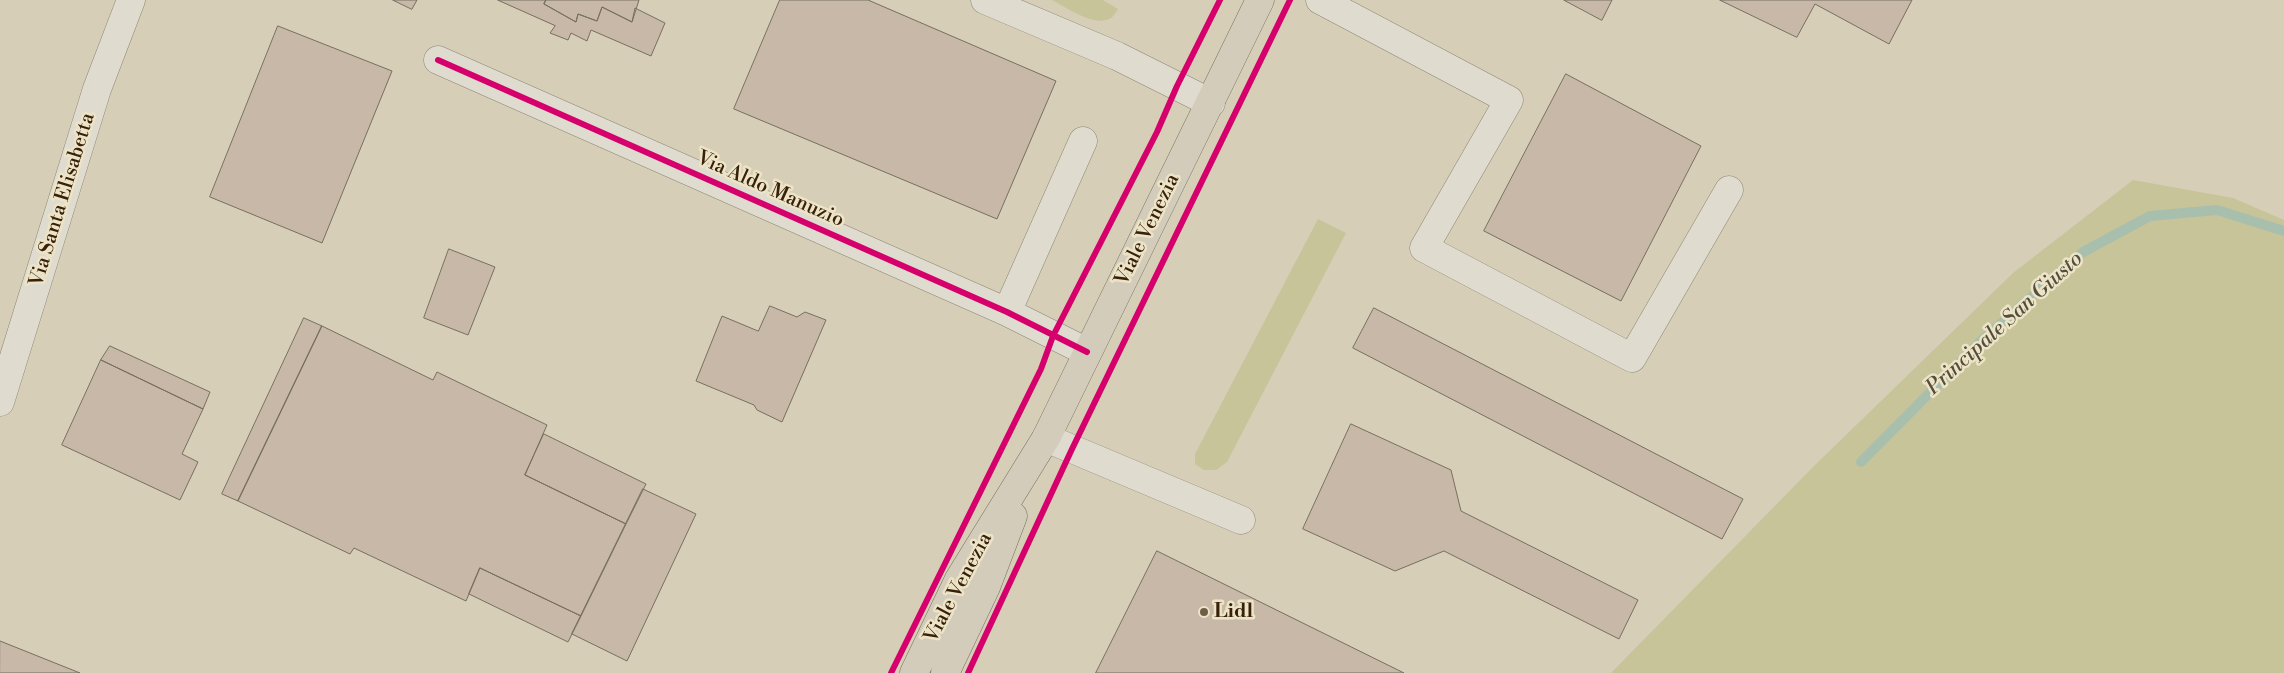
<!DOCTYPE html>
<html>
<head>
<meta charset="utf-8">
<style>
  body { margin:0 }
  canvas { display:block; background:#d6ceb6 }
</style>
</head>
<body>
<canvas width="2284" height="673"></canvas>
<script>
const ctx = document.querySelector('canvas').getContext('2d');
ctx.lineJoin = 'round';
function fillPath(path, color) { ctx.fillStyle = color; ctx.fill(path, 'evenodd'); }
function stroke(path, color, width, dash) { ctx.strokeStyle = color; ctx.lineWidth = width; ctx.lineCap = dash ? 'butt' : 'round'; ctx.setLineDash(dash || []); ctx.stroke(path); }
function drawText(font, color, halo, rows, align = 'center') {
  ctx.font = font + ' "Libre Bodoni",serif'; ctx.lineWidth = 5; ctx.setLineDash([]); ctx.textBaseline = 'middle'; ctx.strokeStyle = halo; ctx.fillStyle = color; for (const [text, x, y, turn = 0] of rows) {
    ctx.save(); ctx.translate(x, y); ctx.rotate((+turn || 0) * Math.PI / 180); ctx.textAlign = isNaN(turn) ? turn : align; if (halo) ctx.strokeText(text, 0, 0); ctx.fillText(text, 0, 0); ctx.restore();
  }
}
const green = new Path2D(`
  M1052 0H1103L1118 9C1116 12 1113 17 1111 18 1094 28 1066 7 1052 0Z
  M2133 180 2233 198 2284 220V673H1611L1814 466 2013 273Z
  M1318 219 1346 233 1227 462 1216 470H1204L1195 464V454Z`);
const stream = new Path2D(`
  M1861 462 1982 340 2083 252 2150 216 2217 210 2284 231`);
const building = new Path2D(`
  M393 0H417L412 9Z
  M498 0H546L544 4 576 22 578 14 597 21 602 7 632 22 635 8 665 23 651 56 591 30 587 41 571 33 568 40 550 33 555 26Z
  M546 0H639L632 22 602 7 597 21 578 14 576 22 544 4Z
  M780 0H868L1056 81 997 219 734 109Z
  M1564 0H1612L1602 20Z
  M1720 0H1912L1889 44 1815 4 1797 37Z
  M278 26 392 71 322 243 210 197Z
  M1566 74 1701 146 1621 301 1484 231Z
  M449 249 495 267 468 335 424 318Z
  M770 306 797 317 805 312 826 320 782 422 757 410 754 405 696 381 722 316 758 331Z
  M1374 308 1743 499 1722 539 1353 348Z
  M304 318 322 326 238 501 222 494Z
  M322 326 433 380 437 372 547 425 525 475 626 524 581 616 480 568 466 601 354 548 350 554 238 501Z
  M110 346 210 392 203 409 101 360Z
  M101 360 203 409 182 454 198 462 180 500 62 445Z
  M1351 424 1451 470 1461 511 1638 600 1619 639 1444 551 1395 571 1303 529Z
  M544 434 646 484 626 524 525 475Z
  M643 489 696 514 627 661 572 634Z
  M1157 551 1404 673H1096Z
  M480 568 581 616 568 642 469 594Z
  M0 641 80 673H0Z`);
const minor = new Path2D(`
  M985 0 1117 56 1211 103
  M1320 0 1509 100 1424 248 1632 358 1729 190
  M438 60 1007 312 1087 352
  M1007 312 1083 141
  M0 402 97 89 131 0
  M1046 438 1241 520`);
const major = new Path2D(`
  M914 673 959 579 1046 438 1260 0
  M945 673 986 587 1013 516`);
const cycleway = new Path2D(`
  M438 60 1007 312 1087 352
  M891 673 1041 369 1053 336 1157 132 1177 86 1220 0
  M968 673 1072 449 1290 0`);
const markers = [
  [1204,612,5,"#6f5e47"]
];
const streetNames = [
  ["Via Aldo Manuzio",770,190,24],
  ["Via Santa Elisabetta",63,200,-73],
  ["Viale Venezia",1148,230,-64],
  ["Viale Venezia",959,588,-62]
];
const poiNames = [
  ["Lidl",1214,612]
];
const waterNames = [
  ["Principale San Giusto",2005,324,-42]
];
fillPath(green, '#c7c49a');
stroke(stream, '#a8bfae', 10);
fillPath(building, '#c7b8a8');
stroke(building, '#776f60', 1);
stroke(minor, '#8d8676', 29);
stroke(major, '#776f60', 29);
stroke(minor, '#dfdccf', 28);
stroke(major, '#d3ccbb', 28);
stroke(cycleway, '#d6006c', 6);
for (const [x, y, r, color] of markers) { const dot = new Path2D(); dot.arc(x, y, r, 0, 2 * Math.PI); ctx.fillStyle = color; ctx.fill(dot); stroke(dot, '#ede4c7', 2); }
drawText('20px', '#37210b', '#ede4c7', streetNames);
drawText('bold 20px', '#37210b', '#ede4c7', poiNames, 'left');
drawText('italic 21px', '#534e3b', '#ede4c7', waterNames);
</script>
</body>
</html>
